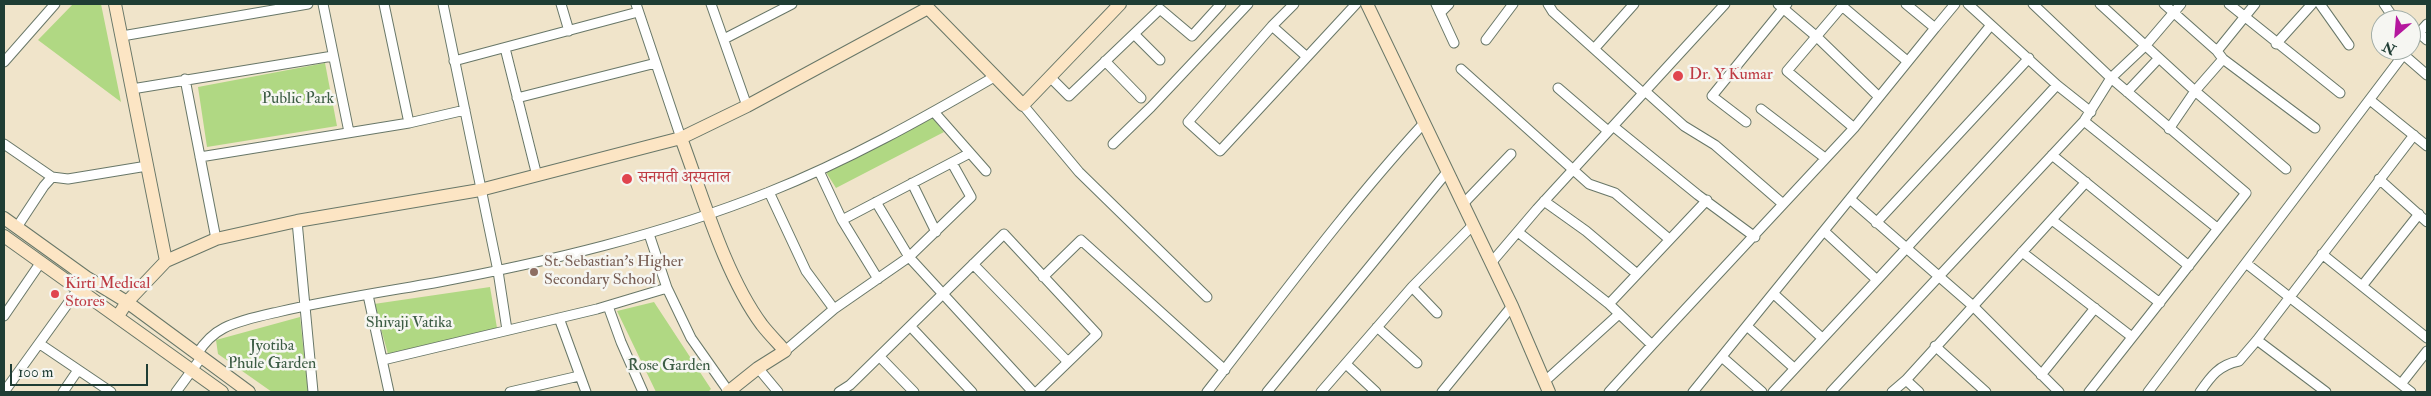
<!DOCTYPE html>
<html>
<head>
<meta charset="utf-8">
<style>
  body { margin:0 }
  #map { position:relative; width:2431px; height:396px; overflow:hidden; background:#f0e4ca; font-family:"IM FELL Double Pica",serif }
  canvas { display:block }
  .frame { position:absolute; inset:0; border:5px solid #1f3d34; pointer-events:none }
  .north { position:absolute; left:2371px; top:10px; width:50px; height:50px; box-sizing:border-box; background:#f6f6f2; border:1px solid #a0aca6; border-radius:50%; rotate:207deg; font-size:14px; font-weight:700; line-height:20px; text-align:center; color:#1f3d34 }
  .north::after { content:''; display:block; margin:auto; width:18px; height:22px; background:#b5179e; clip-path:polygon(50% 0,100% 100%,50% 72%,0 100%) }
  .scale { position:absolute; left:10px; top:364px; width:138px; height:22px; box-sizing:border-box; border:2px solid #1f3d34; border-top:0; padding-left:6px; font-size:15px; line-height:18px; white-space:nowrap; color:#1f3d34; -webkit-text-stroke:4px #f6f6f2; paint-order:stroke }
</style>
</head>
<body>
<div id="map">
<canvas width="2431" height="396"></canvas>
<div class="frame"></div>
<div class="north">N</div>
<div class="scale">100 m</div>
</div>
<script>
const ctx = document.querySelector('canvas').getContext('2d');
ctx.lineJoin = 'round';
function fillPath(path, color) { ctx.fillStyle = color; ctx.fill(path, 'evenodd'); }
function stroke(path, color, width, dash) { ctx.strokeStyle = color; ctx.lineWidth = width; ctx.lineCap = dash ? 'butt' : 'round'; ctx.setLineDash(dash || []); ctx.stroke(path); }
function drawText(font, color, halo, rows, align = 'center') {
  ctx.font = font + ' "IM FELL Double Pica","Noto Serif Devanagari",serif'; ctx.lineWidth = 5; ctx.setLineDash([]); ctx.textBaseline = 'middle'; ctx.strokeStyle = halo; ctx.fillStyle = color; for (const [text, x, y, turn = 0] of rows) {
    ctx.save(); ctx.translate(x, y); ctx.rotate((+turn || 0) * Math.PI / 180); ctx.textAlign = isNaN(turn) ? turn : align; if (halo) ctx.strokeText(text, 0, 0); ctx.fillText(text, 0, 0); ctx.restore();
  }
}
const green = new Path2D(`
  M73 4H101L121 102 38 40Z
  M325 63 337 126 207 147 198 87Z
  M932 117 944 132 836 188 824 169Z
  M490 287 497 328 388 354 374 304Z
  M654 302 711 389 708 392H656L617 311Z
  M300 317 308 392H272L218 354 216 340Z`);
const street = new Path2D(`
  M323 4 349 132
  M384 4 409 123
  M443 4 498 271 507 330
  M561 4 569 31
  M636 4 681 138
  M711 4 747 106
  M1294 4 1272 26 1188 122 1220 151 1356 4
  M1436 4 1454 43
  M1548 4 1553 12 1643 93
  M1778 4 1817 37 1879 97
  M1844 4 1787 71 1854 128
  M1968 4 2057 85 2091 112
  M2033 4 2111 78 2246 193 2089 392
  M2100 4 2195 91 2286 169
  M2164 4 2217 51 2223 59 2315 128
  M2229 4 2340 93
  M2320 4 2349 45
  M2384 4 2395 20
  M1842 6 1907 61
  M1440 13 1449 4
  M1272 26 1307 57
  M1935 28 1955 4
  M2419 33 2427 24
  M1135 35 1160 60
  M122 36 308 4
  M724 39 792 4
  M1486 40 1513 4
  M2276 44 2312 4
  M2411 45 2419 33 2427 40
  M505 48 537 176
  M1594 49 1634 4
  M2217 51 2255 4
  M2404 55 2427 75
  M454 61 638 12
  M1105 61 1141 98
  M4 62 55 4
  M1461 69 1589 184 1615 193 1669 239
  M1050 77 1069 96 1160 9 1192 36 1221 4
  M185 79 216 239
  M1558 88 1608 131
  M132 89 333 56
  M1645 91 1684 126 1715 145 1783 204
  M2127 92 2159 58
  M517 98 656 63
  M2370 100 2427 146
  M1023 105 1079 172 1207 297
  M1761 109 1825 158
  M934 112 986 171
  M2084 121 2217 228
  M1746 122 1712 96 1787 4
  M1613 126 1698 195 1755 237
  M2169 129 2195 91 2223 59
  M4 144 52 177
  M1113 144 1151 107 1248 4
  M2052 155 2189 266
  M200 157 409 123 465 110
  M819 171 842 220 878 279
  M2379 179 2427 222
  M912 183 936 232
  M769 192 806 271 834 309
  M1850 199 1973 306 2059 392
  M1544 201 1586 231 1637 274
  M876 202 909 257 1033 392
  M1463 204 1511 154
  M842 220 970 153
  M2052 220 2160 303
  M297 221 313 392
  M1876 223 2029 58
  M17 227 44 186 52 177 68 179 147 166
  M1518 232 1609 304 1652 345 1854 128 1935 28 1906 4
  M649 234 667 288 691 338 729 392
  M2022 252 2132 337
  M2322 254 2427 338
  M1491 263 1537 209 1725 4
  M973 264 1068 362
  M2247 264 2411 392
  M1043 277 1081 240 1225 370
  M1877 280 2057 85
  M2362 286 2419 214
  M1412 287 1437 313
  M1774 294 1822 338
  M368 295 389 392
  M1609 304 1707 200
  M608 306 621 342 643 392
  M4 316 41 262
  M559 318 586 392
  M911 327 972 392
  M1377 327 1417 363
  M1748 327 1794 368
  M2257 340 2326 392
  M40 344 111 392
  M1935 346 1986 392
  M785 351 834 309 909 257 971 197 952 163
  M197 354C204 343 212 334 224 328 240 320 260 316 278 312 329 300 382 292 434 283 547 262 661 235 769 192 847 161 922 119 994 77
  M880 357 914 392
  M1722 357 1762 392
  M383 360 597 309 667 288
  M1346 364 1376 392
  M758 368 778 392
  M2041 375 2095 308
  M1906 380 1919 392
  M1544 382 1619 314
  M2401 384 2427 351
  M4 392 79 288
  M63 392 78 370
  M176 392 201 358
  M510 392 579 376
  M839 392 850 385 1004 234 1097 334 1037 392
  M1207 392C1278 301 1346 208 1424 123
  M1267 392 1447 172
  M1321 392 1412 287 1472 226
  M1442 392 1512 306
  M1609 392 1652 345
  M1693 392 1991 25
  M1773 392 1877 280 1824 231
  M1831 392 2084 121 2111 78 2146 45 2181 4
  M1892 392 1906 380 2086 182
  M2148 392 2407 50
  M2200 392C2211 376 2219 365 2239 361L2257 340 2414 135`);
const secondary = new Path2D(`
  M115 4 166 261
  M1367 4 1512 306 1549 392
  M681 138C703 197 725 275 762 325 769 334 778 343 785 351L758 368 728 392
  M4 218 86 277 127 302 249 392
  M4 236 222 392
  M118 316 127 302 166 261 216 239 297 221 480 190 681 138 747 106 928 8 1023 105 1120 4`);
const markers = [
  [1678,76,6,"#e0444e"],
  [627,179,6,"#e0444e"],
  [534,272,5,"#8d6e63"],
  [55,294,5,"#e0444e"]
];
const healthNames = [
  ["Dr. Y Kumar",1689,76],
  ["सनमती अस्पताल",638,179],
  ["Kirti Medical",65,285],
  ["Stores",65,303]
];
const parkNames = [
  ["Public Park",298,100],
  ["Shivaji Vatika",409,324],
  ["Jyotiba",272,347],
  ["Phule Garden",272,365],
  ["Rose Garden",669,367]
];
const educationNames = [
  ["St. Sebastian's Higher",544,263],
  ["Secondary School",544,281]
];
fillPath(green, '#b0d883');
stroke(street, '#687768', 11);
stroke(secondary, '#687768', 14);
stroke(street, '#fff', 9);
stroke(secondary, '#fce5c4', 12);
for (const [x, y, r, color] of markers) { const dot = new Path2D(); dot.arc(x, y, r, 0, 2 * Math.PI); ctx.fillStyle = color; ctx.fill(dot); stroke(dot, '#f6f6f2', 2); }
drawText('16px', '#be3a42', '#f6f6f2', healthNames, 'left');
drawText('16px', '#3c5c44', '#f6f6f2', parkNames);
drawText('16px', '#785e54', '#f6f6f2', educationNames, 'left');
</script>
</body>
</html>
